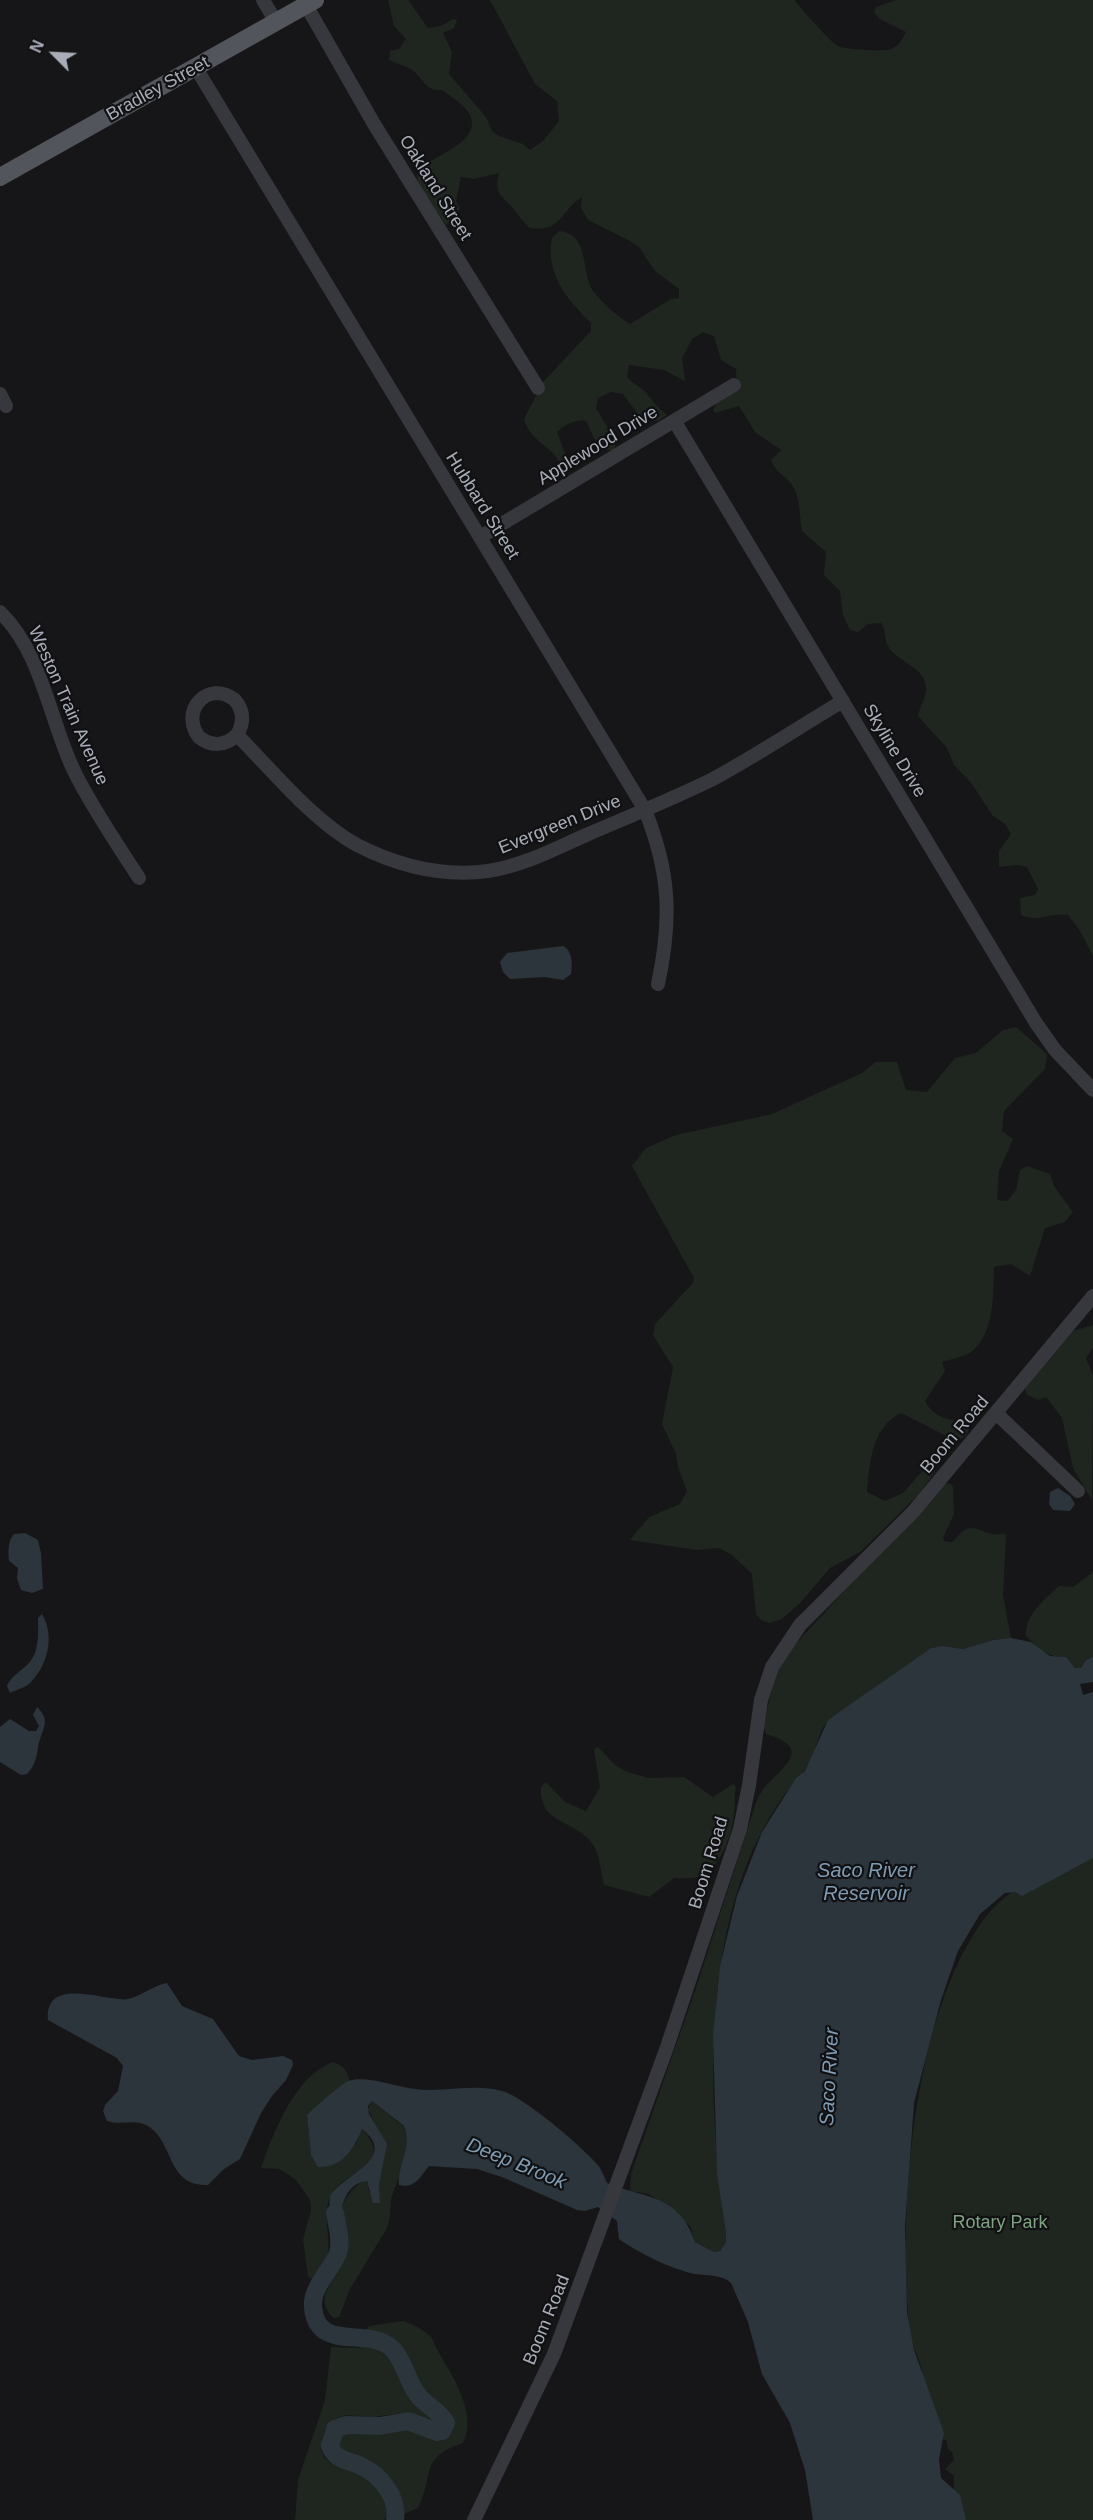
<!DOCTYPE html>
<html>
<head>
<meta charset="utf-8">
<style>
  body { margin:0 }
  #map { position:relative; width:1093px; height:2520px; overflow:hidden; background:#161618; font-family:Helvetica,sans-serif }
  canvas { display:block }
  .north { position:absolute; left:24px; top:24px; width:60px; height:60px; -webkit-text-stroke:4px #111113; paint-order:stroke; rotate:294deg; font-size:16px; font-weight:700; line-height:24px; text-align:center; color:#a8adb8 }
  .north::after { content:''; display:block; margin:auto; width:21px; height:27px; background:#a8adb8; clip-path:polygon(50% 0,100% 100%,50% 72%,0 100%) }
</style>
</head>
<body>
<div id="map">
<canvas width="1093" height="2520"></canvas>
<div class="north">N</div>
</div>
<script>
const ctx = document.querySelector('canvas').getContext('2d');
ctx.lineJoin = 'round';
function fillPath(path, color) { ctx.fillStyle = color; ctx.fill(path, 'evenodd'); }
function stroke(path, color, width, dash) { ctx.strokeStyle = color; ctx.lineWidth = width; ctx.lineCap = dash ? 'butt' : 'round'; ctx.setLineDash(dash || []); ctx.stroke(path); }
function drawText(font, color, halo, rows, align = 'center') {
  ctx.font = font + ' Helvetica,sans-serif'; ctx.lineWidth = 4.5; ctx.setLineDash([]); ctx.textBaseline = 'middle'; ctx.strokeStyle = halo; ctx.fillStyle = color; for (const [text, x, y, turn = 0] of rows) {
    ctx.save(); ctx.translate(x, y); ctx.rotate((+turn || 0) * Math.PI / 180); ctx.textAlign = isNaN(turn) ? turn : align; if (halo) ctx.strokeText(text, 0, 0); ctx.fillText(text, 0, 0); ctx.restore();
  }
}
const green = new Path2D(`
  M388 0H408L428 28 441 26 453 19 457 20 454 28 443 33 452 52 449 74 486 117 492 131 499 136 523 144 530 150 543 141 559 121 557 101 535 84 490 0H795C798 6 833 45 840 47 847 49 884 52 891 49 899 46 903 38 906 32L880 19 874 12 876 7 896 0H1093V956L1080 931 1068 915C1049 912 1040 923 1021 915L1020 898 1035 895 1038 889 1027 867 1017 865 999 867V851L1011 834 1005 824 992 815 972 784 954 765 947 748 918 716C920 706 926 697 926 690 928 669 900 663 890 649 883 641 887 631 881 623L868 624 858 632 850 630 843 615 840 591 824 575 826 552 802 531C799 514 801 494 789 481 781 473 775 471 771 460L781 450 755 432 739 406 715 413 713 410 716 404 737 389 736 369 721 360 714 336 703 332 692 339 682 358 685 381 664 370 629 365 627 377C633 384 640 386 646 393 653 401 658 408 667 415L657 421 640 417 623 394 611 392 598 398 596 408 616 442 614 450H607L594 438 586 421C575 419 565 425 557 432L567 459 560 464C552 445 531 443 524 419L543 382 591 331V323C567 299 545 274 552 238L559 231C591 234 580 273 594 292 604 305 617 316 630 324L671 299 679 298V289L654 270 639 247 630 241 588 220 581 208 582 197C561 210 561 233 530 228 523 222 519 216 514 209 501 195 494 194 499 173L474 179 461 177 456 201 460 208 453 221 445 225C439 213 414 183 417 173 420 162 456 152 468 135 482 115 457 101 442 90 426 93 423 77 411 69 405 65 396 64 389 60L390 51 399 49 406 39 394 26Z
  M1016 1027 1047 1054 1045 1069 1004 1111 1002 1131 1013 1139 999 1171 997 1200 1007 1201 1016 1190 1020 1170 1027 1166 1050 1174 1054 1186 1073 1212 1065 1222 1045 1228 1030 1276 1011 1264 994 1267C993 1293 995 1336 970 1353 962 1357 951 1359 942 1362L945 1371 925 1401C935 1421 952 1418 970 1426L966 1436 956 1441 901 1413C871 1428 870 1462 867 1492L885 1501 903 1493 924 1469 933 1466 935 1472 918 1495 860 1552 830 1568 801 1602 782 1619 769 1623 761 1620 756 1614 752 1574 731 1554 718 1548 697 1550 630 1540 649 1517 680 1504 687 1491 678 1467 676 1454 662 1424 673 1367 653 1335 655 1324 693 1283 694 1278 632 1166 646 1148 676 1135 772 1114 862 1073 876 1062H897L906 1090 927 1092 955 1058 976 1053 1003 1030Z
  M1093 1325V1348L1086 1358 1093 1376 1092 1500 1073 1468 1062 1418 1046 1397 1038 1400 1026 1394 1025 1388 1073 1331Z
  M950 1483 953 1487 954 1514 943 1538 944 1541 952 1542C956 1539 961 1531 966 1529 977 1524 989 1539 1004 1533L1006 1536 1003 1595 1011 1638 993 1640 963 1649 943 1646 931 1648C905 1667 879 1685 853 1704 845 1709 837 1713 830 1719 815 1732 817 1758 804 1771 698 1885 705 2089 726 2233V2242L720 2251 714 2252 695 2242 690 2226 649 2194 630 2191 631 2174 696 1988 754 1809C756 1803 758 1796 762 1791 777 1770 818 1749 766 1734L763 1726 776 1671 790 1650 932 1496 945 1484Z
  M1093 1572V1657L1086 1660 1081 1668H1075L1066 1657C1048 1658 1038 1648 1026 1636 1024 1616 1045 1599 1059 1586L1073 1587Z
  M598 1747 615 1765 627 1772 649 1778 684 1777 713 1797 733 1784 736 1786C734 1796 735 1804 734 1814 732 1834 723 1861 706 1873 698 1880 684 1878 674 1878L649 1897 604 1885C601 1873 600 1854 592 1843 574 1819 539 1825 541 1787L546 1782 565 1802 586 1811 600 1787 594 1749Z
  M1093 1846V2520H960L954 2493V2476L945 2469 954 2460 952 2452 948 2449 947 2441 943 2439C937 2427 927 2412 924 2398 922 2388 924 2376 921 2366 916 2352 910 2339 909 2323 898 2208 913 2018 982 1922 1008 1885 1054 1867 1093 1846Z
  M332 2062C342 2064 348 2070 349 2081 339 2086 335 2095 327 2100 318 2106 313 2107 307 2115L311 2155 356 2144 361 2129C366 2132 369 2138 372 2143 383 2168 341 2176 332 2193 316 2221 345 2258 311 2279L308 2276 303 2240 311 2210 310 2200 296 2180 288 2174 279 2169 261 2168C274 2131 294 2078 332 2062Z
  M372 2101 404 2127C414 2149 399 2175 392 2196 389 2204 392 2216 387 2228L350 2289 339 2317 334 2318C308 2295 345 2275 347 2251 349 2239 345 2226 339 2215 344 2199 350 2189 365 2180L367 2181 369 2191 380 2203 374 2122 368 2109Z
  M403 2321C414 2325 425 2330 432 2338 434 2342 435 2347 438 2351 452 2375 478 2414 463 2443 418 2458 435 2475 418 2508L404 2514C399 2491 385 2472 364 2461 356 2456 345 2456 338 2450L336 2439 344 2432 374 2434 407 2426 434 2441 443 2440 454 2426 450 2413 430 2398 419 2386 395 2343 366 2330 369 2326Z
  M370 2345C394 2355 395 2376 409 2396 415 2405 426 2410 435 2417V2423L409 2412 373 2417 345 2415 333 2420 325 2429 321 2449 323 2455C337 2479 380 2460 387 2515L384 2520H295L298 2480 325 2400 331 2347 358 2348Z`);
const water = new Path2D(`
  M563 946C572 950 573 964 571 974L563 980 545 977 510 979 503 972 500 962 507 953Z
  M1058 1488 1070 1496 1075 1504 1070 1511 1053 1510 1049 1504 1050 1492Z
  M25 1533 38 1540 41 1553 43 1589 32 1593 21 1590 17 1578 18 1568 9 1561C8 1552 8 1540 14 1534Z
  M42 1614C55 1636 48 1664 31 1682 27 1687 16 1690 10 1693L7 1686C11 1676 20 1672 27 1665 40 1653 38 1634 38 1618Z
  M1011 1638 1031 1642 1050 1656 1066 1657 1075 1668H1081L1086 1660 1093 1657V1682L1080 1684 1083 1695 1093 1692V1858L1022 1896 1015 1892 1005 1893 980 1914 958 1951 941 2000 914 2103 905 2226 907 2312 914 2350 944 2433 939 2459 941 2478 960 2495 966 2520H813L805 2470 790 2423 762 2374 748 2322 731 2283C721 2274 708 2276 695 2274 671 2269 639 2253 619 2239L617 2221 598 2207 585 2211 577 2210 502 2177 477 2169 429 2166C420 2177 415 2189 399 2185 397 2165 413 2148 404 2126L372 2101 368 2106 369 2114 387 2144 379 2184 380 2203H373L367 2181C339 2184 339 2222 338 2243L329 2214 330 2196C342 2175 400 2159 362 2129 354 2149 342 2168 318 2167L311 2155 307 2115C310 2111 343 2083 348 2081 367 2075 396 2087 415 2089 444 2093 474 2083 502 2091 524 2097 580 2145 596 2163 601 2168 604 2176 607 2183 646 2199 679 2194 695 2242L714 2252 720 2251 726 2242V2233L717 2173 713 2035 720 1966 737 1896 762 1832 796 1778 805 1771 828 1720 931 1648 943 1646 963 1649 993 1640Z
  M37 1707C53 1722 40 1731 38 1748 36 1759 35 1765 27 1774L21 1775 0 1762V1727L10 1719 29 1731H36L39 1726 33 1715Z
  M167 1983 182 2006 213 2019 239 2056 252 2060 283 2056 292 2060 293 2065 286 2080 272 2096 261 2113 240 2159 224 2169 208 2185C166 2186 175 2143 148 2126 135 2118 122 2126 107 2121L103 2111 105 2105 118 2091 123 2066 117 2058 48 2020C44 1974 109 2003 128 1999 142 1996 153 1985 167 1983Z`);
const river = new Path2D(`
  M335 2213C337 2225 342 2241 338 2253 332 2270 311 2287 313 2307 317 2353 367 2327 390 2347 403 2357 407 2381 417 2394 426 2406 439 2410 446 2423L442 2431 437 2432 408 2421 380 2426 346 2425 335 2429 330 2446C335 2461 349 2460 361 2466 382 2476 398 2497 395 2520`);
const minor = new Path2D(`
  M263 0 276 22
  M306 5 374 124 538 388
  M196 68 645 810C670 872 672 919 658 984
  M0 394 6 406
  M675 422 1036 1023 1055 1050 1093 1090
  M480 537 734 385
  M0 612C43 654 49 720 75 773 93 809 117 844 139 878
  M237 735C225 746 211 747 199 737 179 711 208 679 235 700 244 711 244 723 237 735 272 770 313 821 357 845 398 866 442 877 488 871 522 866 555 849 586 835 628 817 670 800 711 780 756 756 799 727 843 701
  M996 1413 1078 1491
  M474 2520 554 2354 666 2050 740 1829 749 1785 761 1700 772 1667 800 1625 913 1512 1093 1296`);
const major = new Path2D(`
  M0 177 315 0`);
const streetNames = [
  ["Bradley Street",158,89,-29],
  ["Oakland Street",435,188,58],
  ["Applewood Drive",598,446,-31],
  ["Hubbard Street",482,506,58],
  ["Weston Train Avenue",68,706,66],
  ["Skyline Drive",894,751,59],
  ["Evergreen Drive",560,825,-22],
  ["Boom Road",955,1435,-50],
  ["Boom Road",709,1863,-73],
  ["Boom Road",547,2320,-68]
];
const parkNames = [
  ["Rotary Park",1000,2223]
];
const waterNames = [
  ["Saco River",866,1871],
  ["Reservoir",866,1894],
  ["Saco River",830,2077,-87],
  ["Deep Brook",516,2164,22]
];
fillPath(green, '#1e261f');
fillPath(water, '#2c353c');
stroke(river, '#2c353c', 18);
stroke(minor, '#37383d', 14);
stroke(major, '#53555c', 18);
drawText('18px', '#a8adb8', '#111113', streetNames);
drawText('18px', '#7fa381', '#111113', parkNames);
drawText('italic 20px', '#7f9bb3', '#111113', waterNames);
</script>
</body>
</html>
